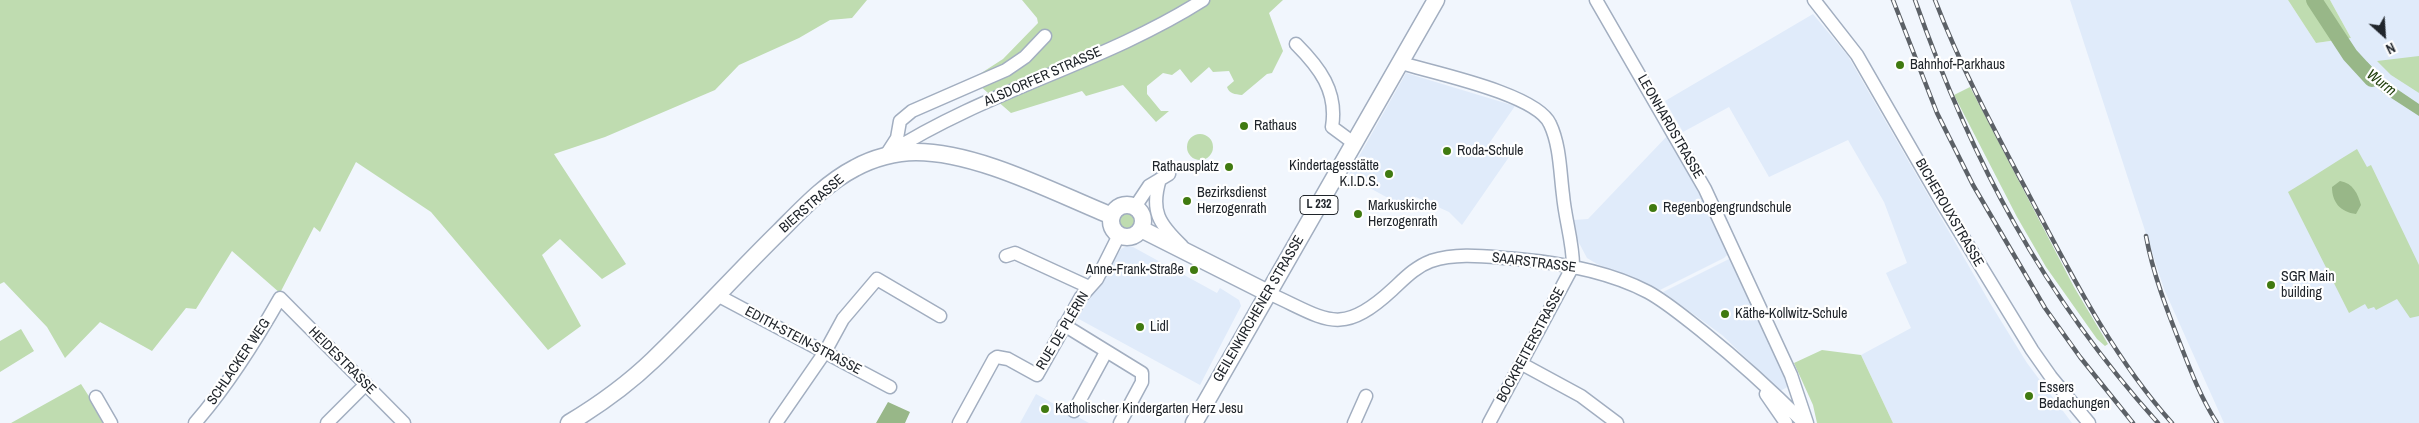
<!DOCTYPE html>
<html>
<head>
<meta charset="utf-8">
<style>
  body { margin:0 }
  #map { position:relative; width:2419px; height:423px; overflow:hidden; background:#f1f6fd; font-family:"Archivo Narrow",sans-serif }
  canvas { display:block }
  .north { position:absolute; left:2359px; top:10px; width:50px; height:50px; -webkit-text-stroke:4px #fff; paint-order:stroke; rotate:154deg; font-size:14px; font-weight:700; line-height:20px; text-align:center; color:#20252b }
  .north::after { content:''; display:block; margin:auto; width:18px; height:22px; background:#20252b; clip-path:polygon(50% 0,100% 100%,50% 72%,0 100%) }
</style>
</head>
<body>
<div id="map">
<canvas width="2419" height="423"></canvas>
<div class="north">N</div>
</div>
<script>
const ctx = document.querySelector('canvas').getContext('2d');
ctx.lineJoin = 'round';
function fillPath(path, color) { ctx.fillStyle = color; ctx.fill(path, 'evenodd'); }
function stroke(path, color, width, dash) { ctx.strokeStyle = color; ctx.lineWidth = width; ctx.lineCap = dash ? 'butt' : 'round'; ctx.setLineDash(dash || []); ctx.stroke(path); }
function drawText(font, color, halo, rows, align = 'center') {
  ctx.font = font + ' "Archivo Narrow",sans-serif'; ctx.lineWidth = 4.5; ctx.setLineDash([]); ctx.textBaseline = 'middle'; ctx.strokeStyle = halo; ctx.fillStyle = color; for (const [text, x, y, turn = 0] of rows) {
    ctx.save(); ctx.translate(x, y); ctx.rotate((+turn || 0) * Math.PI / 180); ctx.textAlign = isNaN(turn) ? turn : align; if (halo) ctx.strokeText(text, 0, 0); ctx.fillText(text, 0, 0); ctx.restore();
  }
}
const built = new Path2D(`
  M2070 0H2288L2316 43 2351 38 2330 0H2419V423H2224L2164 289Z
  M1813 14 1848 56 1990 303 2027 363 2072 423H1893L1861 355 1911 328 1886 273 1907 263 1884 202 1848 140 1769 177 1729 107 1683 132 1665 101Z
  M1406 73 1515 106 1488 145 1509 157 1462 225 1449 212 1416 197 1408 209 1348 176Z
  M1669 134 1729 253 1724 258 1660 290 1597 264 1587 258 1578 241 1574 220 1588 219Z
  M1127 246 1133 247 1217 293 1220 288 1239 300 1241 306 1200 385 1077 318 1121 249Z
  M1731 258 1791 385 1780 391 1722 335 1663 292Z
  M1036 394 1089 423H1020Z`);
const green = new Path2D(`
  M0 0H867L852 18 830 20 799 38 739 65 715 90 605 137 554 154 626 264 602 279 560 239 542 255 581 326 548 350 431 212 356 162 320 232 314 227 280 293 232 251 196 309 186 308 152 351 100 322 65 358 47 327 4 282 0 284Z
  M1022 0H1283L1269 13 1283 51 1272 73 1267 74 1242 95C1235 94 1229 94 1227 87L1234 81 1229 71 1213 72 1209 67 1191 83 1180 69 1172 75 1163 73 1147 86V94L1161 111H1169L1156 122 1123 85 1086 96 1082 91 1011 113 972 79 1003 59 1038 23 1037 18Z
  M2288 0H2330L2351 38 2316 43Z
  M2419 56V93L2391 75 2377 61Z
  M1970 87 2074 287 2108 344 2105 346 2097 339 2046 267 2017 217 1954 95Z
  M1187 147a13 13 0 1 1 26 0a13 13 0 1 1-26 0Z
  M2357 149 2367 167 2371 165 2419 265V316L2410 318 2397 299 2376 310 2374 307 2368 309 2365 304 2349 313 2288 192C2312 178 2333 163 2357 149Z
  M1118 221a9 9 0 1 1 18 0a9 9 0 1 1-18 0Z
  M21 329 34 351 0 372V341Z
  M1822 350 1861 355 1893 423H1817L1813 405 1794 363Z
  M81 384 106 423H11Z`);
const water = new Path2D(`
  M2367 62 2388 83 2419 104V116L2382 92 2355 63Z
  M2340 181C2353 183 2358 194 2361 205L2356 214C2340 212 2332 202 2332 187Z
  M888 402 910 412 905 423H876Z`);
const river = new Path2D(`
  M2314 0 2350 55 2372 79`);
const minor = new Path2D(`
  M1596 0 1705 189 1791 375 1807 423
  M1814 0 1857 55 1941 201 2032 350 2051 377 2089 423
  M1296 44C1319 67 1338 91 1332 127L1355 144
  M1401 63C1434 73 1537 94 1550 124 1560 145 1560 172 1563 195 1565 219 1573 242 1573 266L1489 423
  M888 152 897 138 900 121 912 111 1006 70 1025 57 1045 36
  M889 153C987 90 1104 63 1203 0
  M1160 179C1150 211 1159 224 1182 246
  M1135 207 1149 186 1169 174
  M1006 256 1015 253 1089 287
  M1268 293C1325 318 1339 339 1392 290 1404 279 1415 267 1431 261 1459 252 1488 257 1517 259 1562 263 1608 271 1648 292 1668 303 1685 318 1703 332 1739 361 1772 391 1804 423
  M717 295 890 387
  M1064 325 1142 373V382L1120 423
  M1522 364 1581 396 1617 423
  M1766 394 1786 423
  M96 397 111 423
  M1074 411 1106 352
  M195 423C228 385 255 342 280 298L404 423
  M327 423 366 384
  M776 423 825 352 843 319 877 279 940 316
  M959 423 994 359 997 357 1008 359 1037 375 1081 297 1097 279 1119 235
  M1354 423 1366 396`);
const major = new Path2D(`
  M1111 221a16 16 0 1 1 32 0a16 16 0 1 1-32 0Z
  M1141 229 1268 293
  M569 423C599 405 628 384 653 360 697 318 737 273 780 231 803 208 826 183 855 168 873 158 896 152 916 152 978 152 1055 193 1112 216
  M1194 423 1436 0`);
const rail = new Path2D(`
  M1893 0 1937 113 1973 185 2045 308 2080 357 2133 423
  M1915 0C1972 162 2043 295 2158 423
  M1935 0C1961 68 1995 131 2029 195 2071 274 2112 356 2172 423
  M2146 236C2153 274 2167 310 2181 346 2191 372 2202 400 2217 423`);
const markers = [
  [1900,65,5,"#407a10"],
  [1244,126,5,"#407a10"],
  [1447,151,5,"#407a10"],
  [1229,167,5,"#407a10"],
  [1389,174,5,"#407a10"],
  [1187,201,5,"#407a10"],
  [1653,208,5,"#407a10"],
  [1358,214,5,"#407a10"],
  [1194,270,5,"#407a10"],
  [2271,285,5,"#407a10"],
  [1725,314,5,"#407a10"],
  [1140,327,5,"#407a10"],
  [2029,396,5,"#407a10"],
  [1045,409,5,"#407a10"]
];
const shields = [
  [1319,205,38]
];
const shieldNames = [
  ["L 232",1319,205]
];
const poiNames = [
  ["Bahnhof-Parkhaus",1910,65],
  ["Rathaus",1254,126],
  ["Roda-Schule",1457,151],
  ["Kindertagesstätte",1379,166,"right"],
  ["K.I.D.S.",1379,182,"right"],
  ["Rathausplatz",1219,167,"right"],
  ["Bezirksdienst",1197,193],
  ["Herzogenrath",1197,209],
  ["Markuskirche",1368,206],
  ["Herzogenrath",1368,222],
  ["Regenbogengrundschule",1663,208],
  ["Anne-Frank-Straße",1184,270,"right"],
  ["SGR Main",2281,277],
  ["building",2281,293],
  ["Käthe-Kollwitz-Schule",1735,314],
  ["Lidl",1150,327],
  ["Essers",2039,388],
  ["Bedachungen",2039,404],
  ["Katholischer Kindergarten Herz Jesu",1055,409]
];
const streetNames = [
  ["ALSDORFER STRASSE",1043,77,-24],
  ["LEONHARDSTRASSE",1670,127,60],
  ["BIERSTRASSE",812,204,-41],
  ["BICHEROUXSTRASSE",1949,213,60],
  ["SAARSTRASSE",1534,263,7],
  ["GEILENKIRCHENER STRASSE",1259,309,-60],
  ["RUE DE PLÉRIN",1063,331,-59],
  ["EDITH-STEIN-STRASSE",803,341,28],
  ["BOCKREITERSTRASSE",1531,345,-62],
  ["HEIDESTRASSE",342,361,45],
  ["SCHLACKER WEG",239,362,-56]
];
const waterNames = [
  ["Wurm",2381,83,38]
];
fillPath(built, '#e0ebfa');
fillPath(green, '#bfdcb0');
fillPath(water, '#98b788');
stroke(river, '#98b788', 16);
stroke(minor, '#a2aec0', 15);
stroke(major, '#a2aec0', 19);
stroke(minor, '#fff', 12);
stroke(major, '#fff', 16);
stroke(rail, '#5c6167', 4.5);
stroke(rail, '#fff', 2.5, [8]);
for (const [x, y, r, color] of markers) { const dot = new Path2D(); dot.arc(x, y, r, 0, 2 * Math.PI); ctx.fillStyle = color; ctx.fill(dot); stroke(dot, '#fff', 2); }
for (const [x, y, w] of shields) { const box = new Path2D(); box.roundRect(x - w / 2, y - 9.5, w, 19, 4); ctx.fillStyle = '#fff'; ctx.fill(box); stroke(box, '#20252b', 1); }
drawText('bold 12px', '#20252b', null, shieldNames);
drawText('14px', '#20252b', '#fff', poiNames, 'left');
drawText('14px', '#20252b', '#fff', streetNames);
drawText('italic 15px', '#203e0b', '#fff', waterNames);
</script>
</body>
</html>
